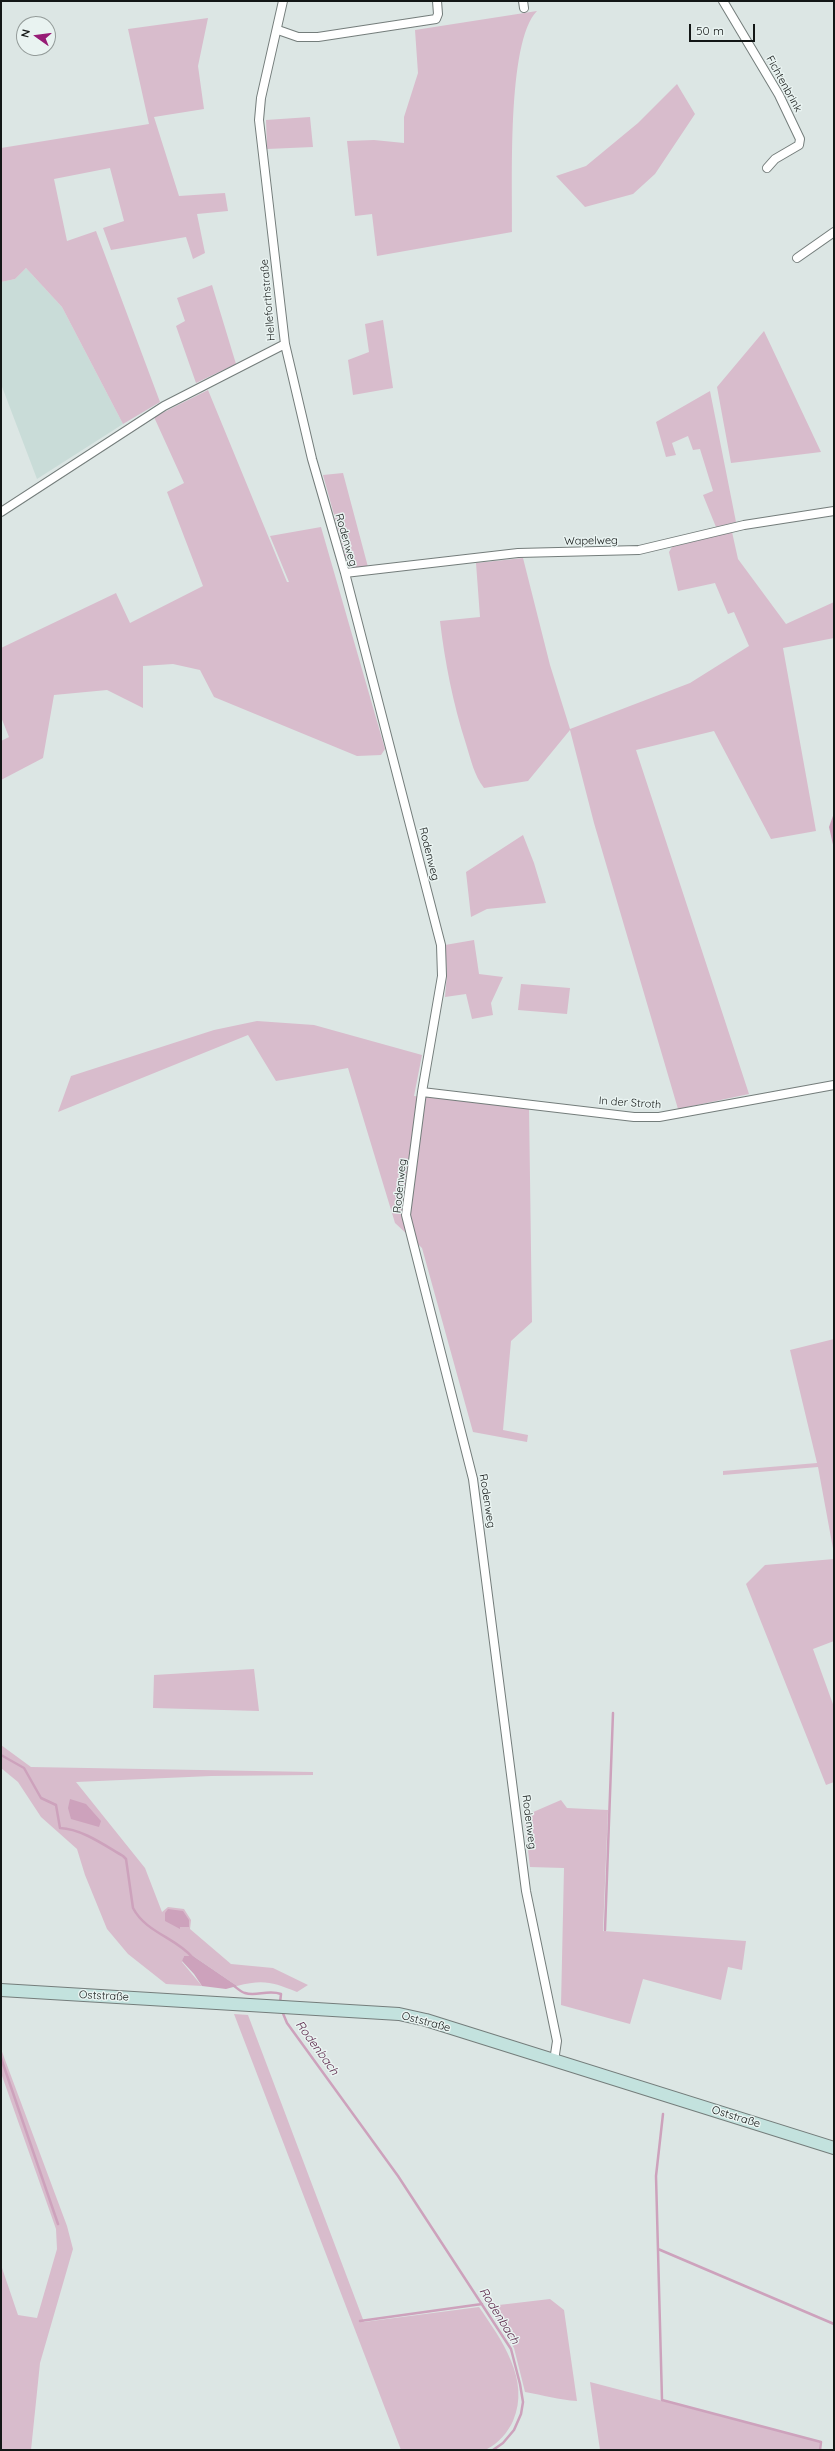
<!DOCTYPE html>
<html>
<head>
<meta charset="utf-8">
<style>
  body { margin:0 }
  #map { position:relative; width:835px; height:2451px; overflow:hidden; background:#dce6e4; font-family:Quicksand,sans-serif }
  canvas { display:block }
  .frame { position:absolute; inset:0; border:2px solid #131716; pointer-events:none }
  .north { position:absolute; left:16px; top:16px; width:40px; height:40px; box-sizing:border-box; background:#e9f3f1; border:1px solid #939b99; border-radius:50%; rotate:284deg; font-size:11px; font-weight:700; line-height:16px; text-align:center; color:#131716 }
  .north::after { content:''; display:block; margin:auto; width:14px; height:18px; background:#971c76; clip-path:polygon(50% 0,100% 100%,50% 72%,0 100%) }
  .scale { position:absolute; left:689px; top:24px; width:66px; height:18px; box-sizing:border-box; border:2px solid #131716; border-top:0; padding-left:5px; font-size:12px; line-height:14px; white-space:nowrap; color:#131716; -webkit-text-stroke:3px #e9f3f1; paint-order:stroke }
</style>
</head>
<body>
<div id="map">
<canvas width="835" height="2451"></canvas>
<div class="frame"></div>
<div class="north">N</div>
<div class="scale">50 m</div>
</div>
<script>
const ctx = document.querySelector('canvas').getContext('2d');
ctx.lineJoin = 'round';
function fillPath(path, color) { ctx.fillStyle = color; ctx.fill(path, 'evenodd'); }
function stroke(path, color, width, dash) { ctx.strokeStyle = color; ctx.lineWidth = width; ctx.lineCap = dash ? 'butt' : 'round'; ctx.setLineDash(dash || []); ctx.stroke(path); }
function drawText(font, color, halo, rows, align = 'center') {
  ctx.font = font + ' Quicksand,sans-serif'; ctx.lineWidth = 3; ctx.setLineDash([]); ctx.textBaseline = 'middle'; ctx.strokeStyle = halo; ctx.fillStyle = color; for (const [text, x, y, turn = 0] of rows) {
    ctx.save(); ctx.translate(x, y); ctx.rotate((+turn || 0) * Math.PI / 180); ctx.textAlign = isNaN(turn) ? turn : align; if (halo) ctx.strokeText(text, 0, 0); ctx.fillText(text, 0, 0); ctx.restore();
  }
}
const built = new Path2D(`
  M26 268 62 307 123 424 37 479 1 384V282L15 279Z`);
const green = new Path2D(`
  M537 11C506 42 513 187 512 232L377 256 372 214 355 216 347 141 374 140 404 143V117L418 73 415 30Z
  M208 18 198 66 204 109 154 117 179 196 225 193 228 211 197 214 205 253 193 259 186 237 111 250 103 228 124 221 110 168 54 179 67 241 96 231 160 402 123 424 62 307 26 268 15 279 1 282V148L149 124 128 29Z
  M677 84 695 114 655 174 633 194 585 207 556 176 586 166 638 123Z
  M310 117 313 147 267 149 266 120Z
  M212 285 236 364 196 383 176 326 185 321 177 298Z
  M383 320 393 388 353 395 348 360 369 352 365 324Z
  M764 331 821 452 731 463 717 387Z
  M208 390 287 582H289L270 536 321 527 385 749 381 755 357 756 214 697 200 670 173 664 143 666V708L107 690 54 695 43 758 1 780V741L9 737 1 717V648L116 593 130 623 203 586 167 492 184 483 154 417Z
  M710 391 736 522 716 527 703 495 713 491 700 449 693 450 688 436 672 443 676 455 666 457 656 422Z
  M343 473 368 567 349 569 323 475Z
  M732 532 738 559 786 624 834 602V638L783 648 816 831 771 839 714 731 636 750 749 1094 678 1109 594 823 570 730 528 781 484 788C474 775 471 760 466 744 453 703 445 663 440 621L480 617 476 563 523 558 550 665 570 729 690 683 749 646 734 612 728 614 715 583 678 591 669 552 672 547Z
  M523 835 534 863 546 903 487 909 471 917 466 872Z
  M474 940 479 974 503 977 491 1003 493 1015 472 1019 466 994 445 997 447 974 445 945Z
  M521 984 570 988 567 1014 518 1010Z
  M257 1021 314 1025 422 1055 414 1096 529 1106 532 1322 511 1341 503 1430 528 1435 527 1442 473 1432 422 1248 395 1223 348 1068 276 1081 248 1035 58 1112 71 1076 214 1030Z
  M834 1339V1554L818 1467 723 1475V1471L817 1463 790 1350Z
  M834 1559V1641L813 1649 834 1707V1782L826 1785 746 1584 765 1565Z
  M254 1669 259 1711 153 1708 154 1675Z
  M1 1745 31 1767 313 1772V1775L211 1776 76 1782 145 1868 162 1912 168 1907 184 1909 191 1920 190 1929 231 1964 273 1968 308 1985 297 1992C273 1982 263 1979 237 1986L193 1956H184L182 1962 202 1986 166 1984 128 1954 107 1929 85 1875 77 1849 41 1817 18 1782 1 1768Z
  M561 1800 567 1808 608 1810 603 1931 746 1941 742 1970 728 1967 721 2000 643 1979 630 2024 561 2005 564 1868 530 1867 524 1816Z
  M234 2014 248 2015 364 2322 479 2307C501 2339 531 2380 513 2421 508 2432 498 2444 487 2449 479 2451 415 2450 401 2450Z
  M1 2049 67 2226 73 2249 40 2363 31 2450H1V2265L18 2315 37 2318 57 2249 56 2229 1 2073Z
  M550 2299 564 2310 577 2401C559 2400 543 2395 525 2392L514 2348 494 2315 499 2305Z
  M590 2382 820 2442 819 2450H600Z`);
const water = new Path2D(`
  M834 813V849L829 827Z
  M70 1799 86 1804 101 1821 99 1827 71 1819 68 1808Z
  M168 1909 183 1911 189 1920V1927H180V1929L165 1921V1913Z
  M184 1956H193L237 1986 226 1989 202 1986 194 1974 182 1961Z`);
const stream = new Path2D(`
  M1 1755 24 1768 41 1798 56 1805 60 1828C82 1829 104 1845 123 1856L126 1859 133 1908C146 1933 177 1938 193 1958
  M605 1930 613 1713
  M234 1986C237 1988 241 1992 245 1993 256 1997 268 1989 281 1994L280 2003
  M282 2011 287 2023 398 2176 511 2349 520 2384 523 2402 521 2414 514 2430 503 2443 493 2450
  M1 2058 58 2224
  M663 2114 656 2176 662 2400 821 2442 820 2450
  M658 2249 834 2324
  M360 2321 482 2304`);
const street = new Path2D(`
  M283 1 261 98 259 120 285 344 312 459 345 573 441 945 442 976 422 1092 406 1215 473 1479 526 1891 557 2041 554 2061
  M523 1 524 8
  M723 1 779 95 800 139 799 145 775 159 767 168
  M278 30 298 37H318L436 19 438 14 437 1
  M797 258 834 232
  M1 512 164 406 285 344
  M345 573 518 553 639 550 744 525 834 511
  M422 1092 634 1117H659L834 1085`);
const secondary = new Path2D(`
  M1 1990 399 2014 426 2020 834 2148`);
const streetNames = [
  ["Fichtenbrink",784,84,61],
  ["Helleforthstraße",268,300,-95],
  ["Rodenweg",346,540,74],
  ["Wapelweg",591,541,-1],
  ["Rodenweg",429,854,76],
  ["In der Stroth",630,1103,4],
  ["Rodenweg",400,1186,-84],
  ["Rodenweg",487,1501,81],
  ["Rodenweg",529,1822,83],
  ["Oststraße",104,1996,3],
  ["Oststraße",426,2022,15],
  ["Oststraße",736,2117,17]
];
const waterNames = [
  ["Rodenbach",317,2048,54],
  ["Rodenbach",499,2316,58]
];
fillPath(built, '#c9dcd8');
fillPath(green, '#d8bccc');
fillPath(water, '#cda2bc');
stroke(stream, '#cda2bc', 2.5);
stroke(street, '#747d7b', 10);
stroke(secondary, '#747d7b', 14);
stroke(street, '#fff', 8);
stroke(secondary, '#c3e2de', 12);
drawText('11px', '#131716', '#e9f3f1', streetNames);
drawText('italic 12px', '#5b2649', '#e9f3f1', waterNames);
</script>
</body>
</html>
